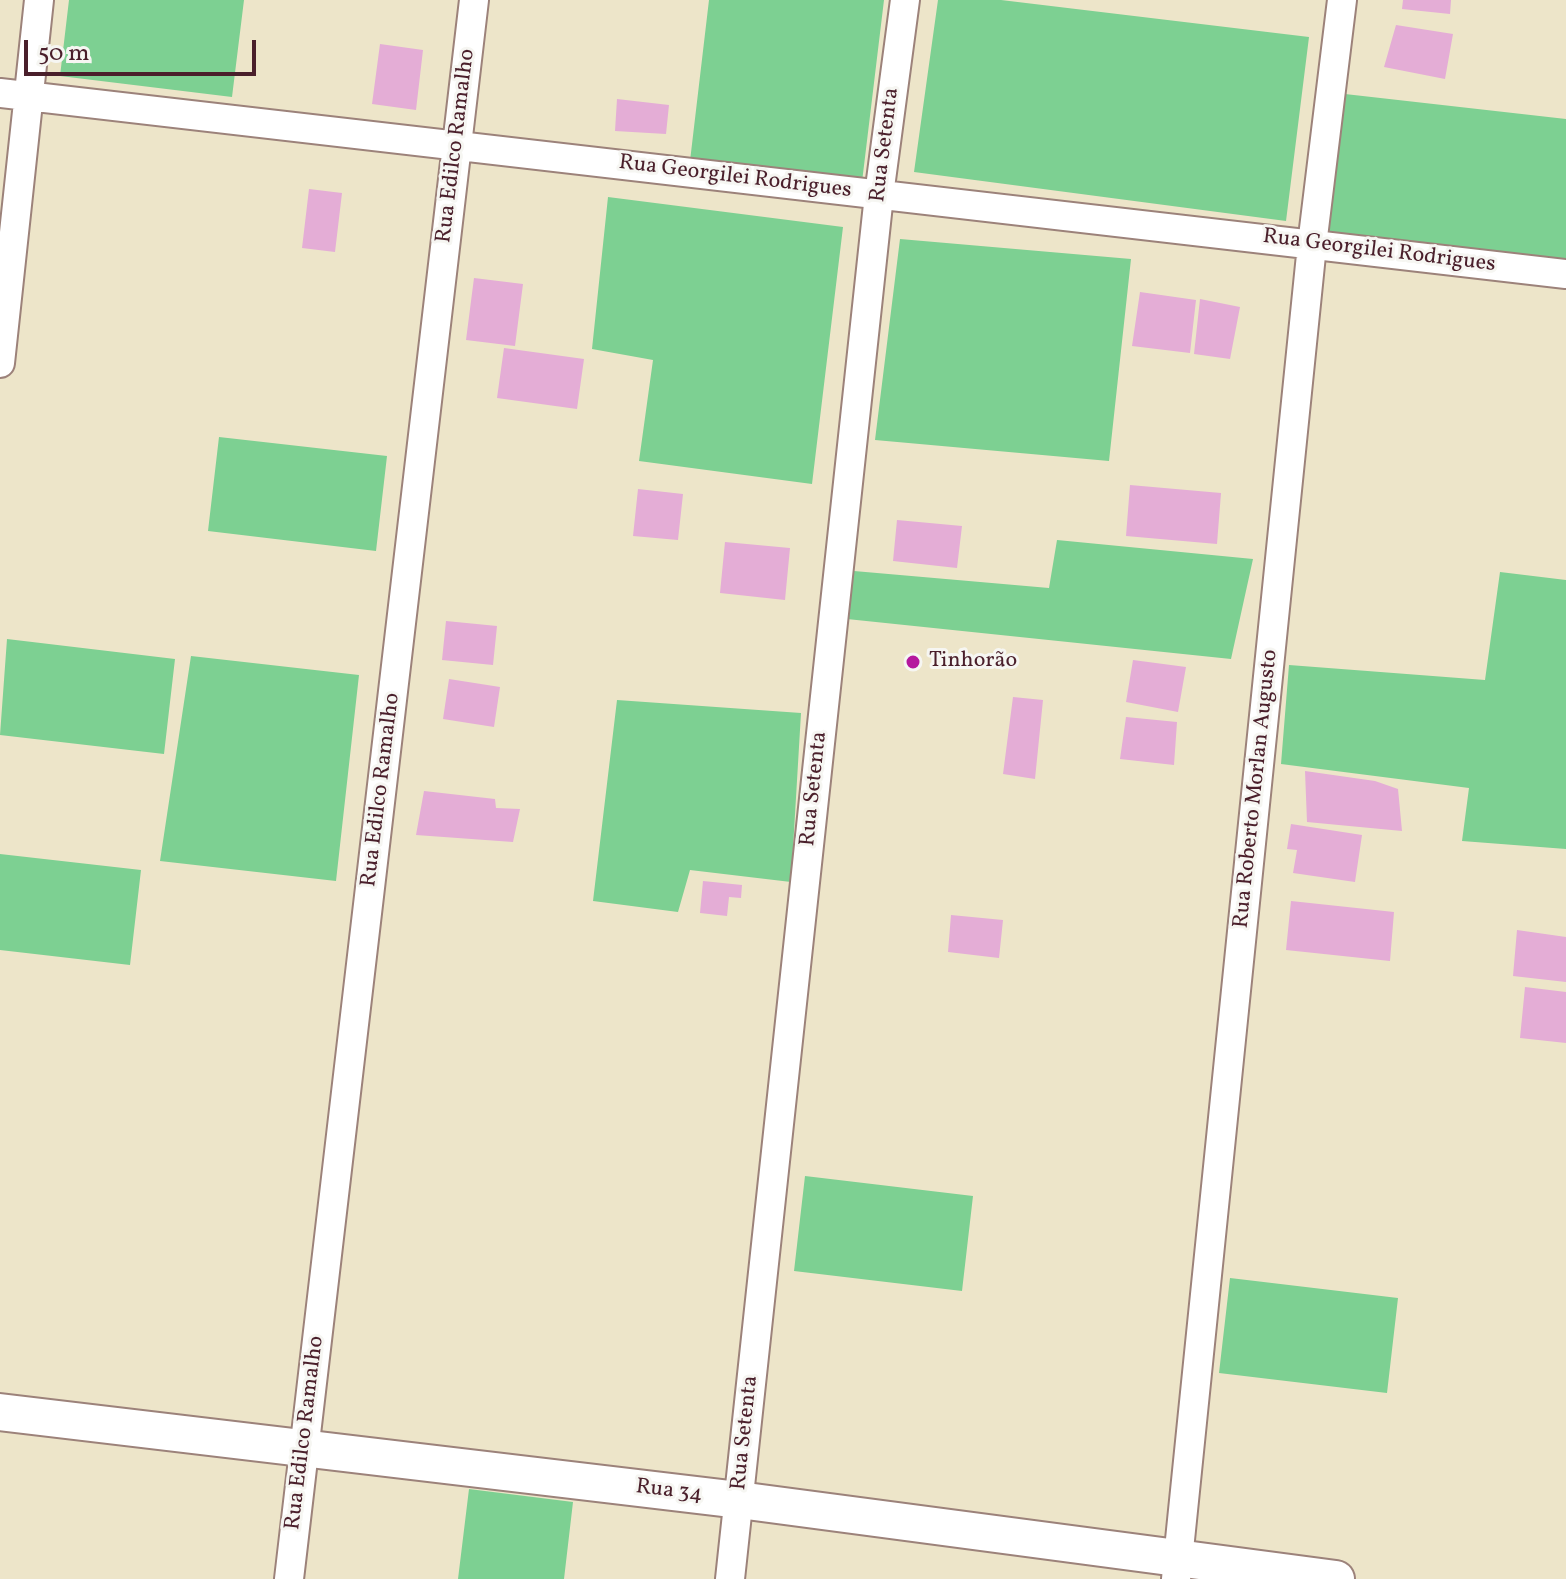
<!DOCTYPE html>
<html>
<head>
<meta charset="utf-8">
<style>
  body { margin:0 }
  #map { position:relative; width:1566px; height:1579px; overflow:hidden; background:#ede5c9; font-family:Vollkorn,serif }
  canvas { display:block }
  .scale { position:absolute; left:24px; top:40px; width:232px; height:36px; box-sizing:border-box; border:4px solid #4a1f2b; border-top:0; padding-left:10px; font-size:24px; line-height:28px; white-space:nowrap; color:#4a1f2b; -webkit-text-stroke:6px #f6f6f2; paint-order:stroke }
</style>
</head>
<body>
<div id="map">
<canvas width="1566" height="1579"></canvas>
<div class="scale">50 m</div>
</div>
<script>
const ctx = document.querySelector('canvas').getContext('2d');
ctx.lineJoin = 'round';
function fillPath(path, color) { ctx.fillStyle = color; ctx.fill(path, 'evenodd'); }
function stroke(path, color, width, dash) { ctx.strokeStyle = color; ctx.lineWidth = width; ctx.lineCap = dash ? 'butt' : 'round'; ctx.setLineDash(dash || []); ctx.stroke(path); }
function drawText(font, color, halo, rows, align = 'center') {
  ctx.font = font + ' Vollkorn,serif'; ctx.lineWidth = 6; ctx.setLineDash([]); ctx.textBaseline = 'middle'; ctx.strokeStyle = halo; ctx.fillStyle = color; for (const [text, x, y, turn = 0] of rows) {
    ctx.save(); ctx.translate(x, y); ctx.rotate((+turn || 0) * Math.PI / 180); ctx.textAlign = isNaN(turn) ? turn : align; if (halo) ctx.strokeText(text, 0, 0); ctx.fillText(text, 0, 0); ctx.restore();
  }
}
const green = new Path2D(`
  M69 0H244L232 97 60 76Z
  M709 0H884L862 182 690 161Z
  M938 0H1001L1309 37 1286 221 914 172Z
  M1345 94 1566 119V264L1327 232Z
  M608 197 843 227 812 484 639 461 653 360 592 349Z
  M900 239 1131 259 1109 461 875 440Z
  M219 437 387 456 376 551 208 531Z
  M1057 540 1253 559 1231 659 847 619 854 571 1049 588Z
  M1500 572 1566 580V849L1462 841 1469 788 1281 764 1289 665 1485 680Z
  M7 639 175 659 164 754 0 735Z
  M191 656 359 675 336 881 160 861Z
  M617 700 801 713 791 882 690 870 678 912 593 901Z
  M0 854 141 870 130 965 0 950Z
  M805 1176 973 1196 962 1291 794 1271Z
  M1230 1278 1398 1298 1387 1393 1219 1373Z
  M469 1489 573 1502 564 1579H458Z`);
const building = new Path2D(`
  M1403 0H1451L1450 14 1402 9Z
  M1396 25 1453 34 1445 79 1384 67Z
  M380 44 423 50 416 110 372 104Z
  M617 99 669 105 666 134 615 131Z
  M309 189 342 193 335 252 302 248Z
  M474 278 523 284 515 346 466 340Z
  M1140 292 1196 300 1190 353 1132 346Z
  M1200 299 1240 307 1230 359 1194 354Z
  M504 348 584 359 577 409 497 398Z
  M1130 485 1221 493 1217 544 1126 536Z
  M638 489 683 494 678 540 633 536Z
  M897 520 962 526 957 568 893 561Z
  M725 542 790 548 785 600 720 593Z
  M446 621 497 626 493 665 442 660Z
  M1133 660 1186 667 1178 712 1126 702Z
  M449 679 500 687 494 727 443 719Z
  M1013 697 1043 700 1035 779 1003 774Z
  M1126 717 1177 722 1174 765 1120 759Z
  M1305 771 1375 781 1398 789 1402 831 1307 822Z
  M424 791 495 799 496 808 520 809 513 842 416 835Z
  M1291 824 1362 835 1355 882 1293 873 1297 850 1287 849Z
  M703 881 742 885 741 898 729 897 727 916 700 913Z
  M1291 901 1394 912 1390 961 1286 950Z
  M951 915 1003 920 999 958 948 952Z
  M1517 930 1566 937V982L1513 976Z
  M1525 987 1566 992V1043L1520 1038Z`);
const minor = new Path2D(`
  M0 93 1566 274
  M0 363 39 0
  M289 1579 474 0
  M730 1579 879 195 905 0
  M1176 1579 1312 245 1342 0`);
const tertiary = new Path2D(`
  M0 1412 739 1500 1336 1579`);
const markers = [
  [913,662,8,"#b5179e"]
];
const streetNames = [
  ["Rua Setenta",886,145,-83],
  ["Rua Edilco Ramalho",457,146,-83],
  ["Rua Georgilei Rodrigues",735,178,7],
  ["Rua Georgilei Rodrigues",1379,252,7],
  ["Rua Setenta",815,789,-84],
  ["Rua Roberto Morlan Augusto",1257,789,-84],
  ["Rua Edilco Ramalho",382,790,-83],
  ["Rua Edilco Ramalho",306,1433,-83],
  ["Rua Setenta",746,1433,-84],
  ["Rua 34",669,1492,7]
];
const poiNames = [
  ["Tinhorão",929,662]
];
fillPath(green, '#7dd092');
fillPath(building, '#e4add6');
stroke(minor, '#9c827a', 32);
stroke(tertiary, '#9c827a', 40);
stroke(minor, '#fff', 28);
stroke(tertiary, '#fff', 36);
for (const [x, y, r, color] of markers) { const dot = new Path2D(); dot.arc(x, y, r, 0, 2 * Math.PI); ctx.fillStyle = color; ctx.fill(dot); stroke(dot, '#f6f6f2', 3); }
drawText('22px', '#4a1f2b', '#f6f6f2', streetNames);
drawText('22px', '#4a1f2b', '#f6f6f2', poiNames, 'left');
</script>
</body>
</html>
